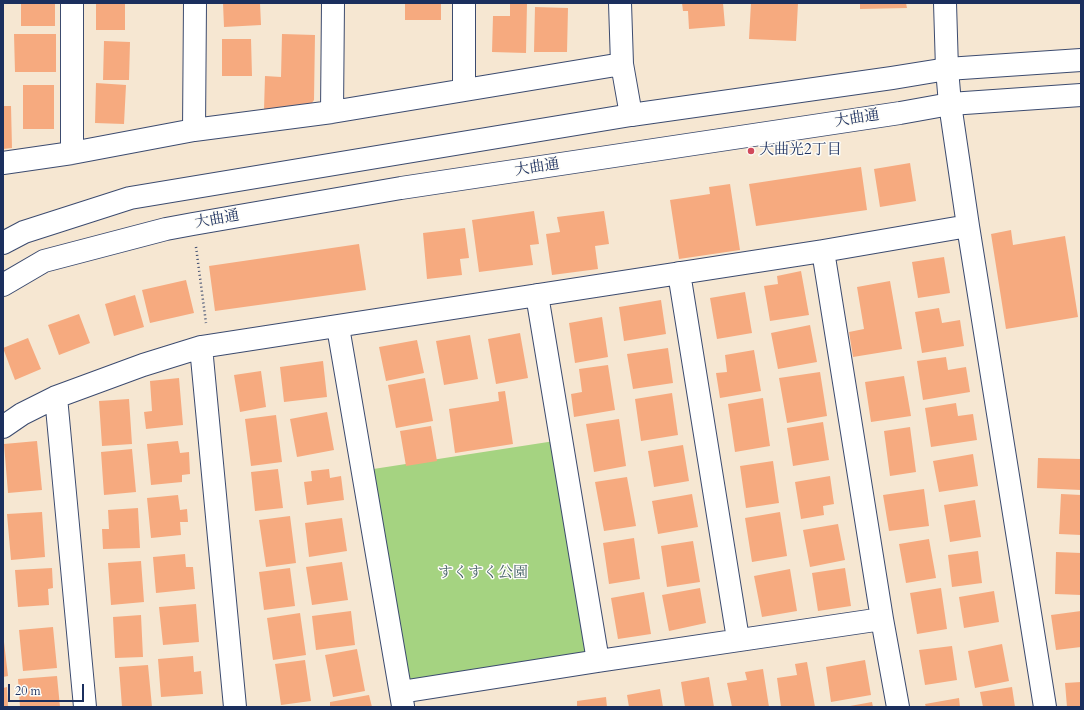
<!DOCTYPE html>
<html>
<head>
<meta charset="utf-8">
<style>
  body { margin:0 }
  #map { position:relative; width:1084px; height:710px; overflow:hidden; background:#f6e7d2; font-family:Cardo,serif }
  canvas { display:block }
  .frame { position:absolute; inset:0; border:4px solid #1b2f5e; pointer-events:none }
  .scale { position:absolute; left:8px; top:684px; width:76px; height:18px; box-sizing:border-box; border:2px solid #1b2f5e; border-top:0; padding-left:5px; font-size:12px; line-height:14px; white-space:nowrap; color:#1b2f5e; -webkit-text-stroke:3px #fdfcf7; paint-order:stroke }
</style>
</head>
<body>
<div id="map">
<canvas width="1084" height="710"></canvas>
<div class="frame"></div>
<div class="scale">20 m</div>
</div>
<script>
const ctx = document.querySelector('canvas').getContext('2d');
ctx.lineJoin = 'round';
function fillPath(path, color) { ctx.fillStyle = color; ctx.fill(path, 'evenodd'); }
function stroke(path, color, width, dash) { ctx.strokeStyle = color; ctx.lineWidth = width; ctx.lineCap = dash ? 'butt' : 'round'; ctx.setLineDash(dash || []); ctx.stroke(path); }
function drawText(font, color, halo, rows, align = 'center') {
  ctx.font = font + ' Cardo,"Noto Serif JP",serif'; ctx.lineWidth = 3; ctx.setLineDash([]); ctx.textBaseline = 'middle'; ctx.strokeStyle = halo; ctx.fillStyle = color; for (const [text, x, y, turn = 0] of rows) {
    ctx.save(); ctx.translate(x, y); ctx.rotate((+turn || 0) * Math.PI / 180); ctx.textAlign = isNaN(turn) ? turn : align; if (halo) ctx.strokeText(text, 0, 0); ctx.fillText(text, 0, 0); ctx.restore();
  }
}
const green = new Path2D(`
  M561 440 598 661 401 692 367 470Z`);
const building = new Path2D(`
  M21 3H55V26H21Z
  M96 3H125V30H96Z
  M223 3H260L261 25 224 27Z
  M405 3H441V20H405Z
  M510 3H527L526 53 492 52 493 16H510Z
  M682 3H723L725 26 689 29 688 11H683Z
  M751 3H798L796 41 749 39Z
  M860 3H906L907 8 860 9Z
  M535 7 568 8 567 52H534Z
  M14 34H56V72H15Z
  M282 34 315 35 314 100 309 107 264 110 265 76 281 77Z
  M222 39H251L252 76H222Z
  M104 41 130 42 129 80H103Z
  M96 83 126 85 124 124 95 123Z
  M23 85H54V129H23Z
  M3 106H11L12 148 3 149Z
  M910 163 916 201 880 207 874 169Z
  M861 167 867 210 756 226 749 184Z
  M730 184 740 250 679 259 670 200 710 194 709 187Z
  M534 211 539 244 530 245 533 265 479 272 472 220Z
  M604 211 609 244 595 246 598 269 552 275 546 234 560 232 557 217Z
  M465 228 469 258 460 259 462 275 427 279 423 233Z
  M1011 230 1013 245 1065 236 1078 317 1006 329 991 234Z
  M359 244 366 290 215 311 209 266Z
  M944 257 950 293 918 298 912 262Z
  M801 271 809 315 770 321 764 286 778 284 777 276Z
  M186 280 194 313 150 323 142 290Z
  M890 281 902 349 853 357 849 332 864 329 857 287Z
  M745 292 752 333 717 339 710 298Z
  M135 295 144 327 114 336 105 304Z
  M661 300 666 334 624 341 619 307Z
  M939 308 942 323 960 320 964 346 922 353 915 312Z
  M79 314 90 343 59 355 48 325Z
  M602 317 608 357 575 363 569 323Z
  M810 325 817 362 778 369 771 333Z
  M520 333 528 378 496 384 488 339Z
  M470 335 478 379 444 385 436 341Z
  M28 338 41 369 15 380 3 348Z
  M417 340 424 373 386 381 379 347Z
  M668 348 673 383 633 389 627 354Z
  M754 350 761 391 720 398 716 373 727 372 725 355Z
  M946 357 948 370 966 367 970 392 923 400 917 361Z
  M323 361 327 397 284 402 280 367Z
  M608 365 615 410 574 417 571 394 582 392 579 369Z
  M261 371 266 407 240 412 234 375Z
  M820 372 827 416 787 423 779 378Z
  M904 376 911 416 871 422 865 382Z
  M179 378 183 425 146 429 144 412 152 411 150 381Z
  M425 378 433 421 396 428 388 385Z
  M505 391 513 444 455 453 449 409 499 401 498 392Z
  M672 393 678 435 641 441 635 399Z
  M763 398 770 446 735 452 728 404Z
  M129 399 132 444 102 446 99 401Z
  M956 403 958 416 973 414 977 440 931 447 925 408Z
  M327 412 334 450 297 457 290 419Z
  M276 415 282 462 251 466 245 419Z
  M619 419 626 466 594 472 586 424Z
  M823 422 829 460 793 466 787 428Z
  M431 426 437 461 406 466 400 431Z
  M910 427 916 472 890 476 884 431Z
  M37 441 42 490 8 493 4 444Z
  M178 441 180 453 189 452 190 474 182 475V482L151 485 147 444Z
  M683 445 689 481 654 487 648 451Z
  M132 449 136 492 104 495 101 452Z
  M973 454 978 486 939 492 933 461Z
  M1038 458 1081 459V490L1037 488Z
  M773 461 779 503 746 508 740 466Z
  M278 469 283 508 255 511 251 472Z
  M329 469 330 478 341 476 344 500 307 505 304 482 312 481 311 471Z
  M830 476 834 504 823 506 824 515 801 519 795 482Z
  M627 477 636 526 604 531 595 482Z
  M924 489 929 526 889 531 883 495Z
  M692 494 698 527 658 534 652 501Z
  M1061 494 1081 495V535L1059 534Z
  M178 495 180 510 187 509 188 522H180L181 535 151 538 147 498Z
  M975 500 981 537 950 542 944 505Z
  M138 508 140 548 103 549 102 529H109L108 510Z
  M42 512 45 557 11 560 7 514Z
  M780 512 787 556 752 562 745 518Z
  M290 516 296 563 266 567 259 520Z
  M342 518 347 551 309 557 305 523Z
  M838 524 845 560 810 567 803 530Z
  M634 538 640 579 609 584 603 543Z
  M929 539 936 578 906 583 899 544Z
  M693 541 700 582 667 587 661 546Z
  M978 551 982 583 952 587 948 555Z
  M1056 552 1081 553V595L1055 594Z
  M185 554 186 567H193L195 589 156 593 153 557Z
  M141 561 144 602 111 605 108 563Z
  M342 562 348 600 312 605 306 567Z
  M52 568 53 588 48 589 49 605 18 607 15 570Z
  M290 568 295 606 264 610 259 572Z
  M845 568 851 606 818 611 812 573Z
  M790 569 797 611 762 617 754 576Z
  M700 588 706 623 669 631 662 595Z
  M941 588 947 629 917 634 910 593Z
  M994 591 999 622 964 628 959 597Z
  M644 592 651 634 618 639 611 598Z
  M196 604 199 642 163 645 159 607Z
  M351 611 355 645 316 650 312 616Z
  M1081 611V647L1056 650 1051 615Z
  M300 613 306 655 273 660 267 618Z
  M141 615 143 657 115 658 113 617Z
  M53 627 57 668 23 671 19 630Z
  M3 642H4L8 676 3 677Z
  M1002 644 1009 681 975 688 968 651Z
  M952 646 957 680 925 685 919 650Z
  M357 649 365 691 333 697 325 655Z
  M193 656 194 672 201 671 203 694 161 697 158 659Z
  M305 660 311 701 281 705 275 664Z
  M865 660 871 695 831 702 826 667Z
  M807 662 815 707H781L777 678 797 675 795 664Z
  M148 665 152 707H122L119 667Z
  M763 669 769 707H732L727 683 747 680 745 672Z
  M57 676 60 707H20L18 679Z
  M709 677 714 707H685L681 682Z
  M1081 682V707H1067L1065 683Z
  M7 687 8 707H3V688Z
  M1012 687 1015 707H983L980 692Z
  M660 689 663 707H629L627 695Z
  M369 695 372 707H330V702Z
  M606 697 607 707H577V701Z
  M959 698 960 707H926L925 704Z
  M872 702 873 707H850V706Z`);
const path = new Path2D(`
  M196 247 206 323`);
const street = new Path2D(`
  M620 3 622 64 631 115
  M945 3 947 69 950 104 968 226 1045 707
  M464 89V3
  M332 112 333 3
  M194 130 195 3
  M72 153V3
  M3 163 72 153 194 130 332 112 622 64
  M823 251 882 619 898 707
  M679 273 738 639
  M537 295 598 661
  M338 327 403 706
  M201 347 235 707
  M56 397 85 707
  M3 427 22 414 56 397 143 365 201 347 823 251 968 226
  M401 692 598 661 882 619`);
const secondary = new Path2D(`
  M3 243 24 232 130 198 401 153 631 115 892 78 947 69 1081 60
  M3 285 44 261 166 229 193 224 401 188 900 113 950 104 1081 95`);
const markers = [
  [751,151,4,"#d1495b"]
];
const streetNames = [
  ["大曲通",857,119,-9],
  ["大曲通",537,168,-9],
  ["大曲通",217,220,-10]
];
const poiNames = [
  ["大曲光2丁目",759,151]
];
const parkNames = [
  ["すくすく公園",483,574]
];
fillPath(green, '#a5d381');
fillPath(building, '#f6aa7f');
stroke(street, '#3c4b6f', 24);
stroke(secondary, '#3c4b6f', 24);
stroke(path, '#3c4b6f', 2.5, [1, 3]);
stroke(street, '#fff', 22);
stroke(secondary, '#fff', 22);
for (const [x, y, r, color] of markers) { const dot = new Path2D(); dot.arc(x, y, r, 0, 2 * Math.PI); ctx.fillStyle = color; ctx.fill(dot); stroke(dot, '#fdfcf7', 1.5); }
drawText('15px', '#1b2f5e', '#fdfcf7', streetNames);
drawText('15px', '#1b2f5e', '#fdfcf7', poiNames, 'left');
drawText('15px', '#446068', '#fdfcf7', parkNames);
</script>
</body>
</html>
